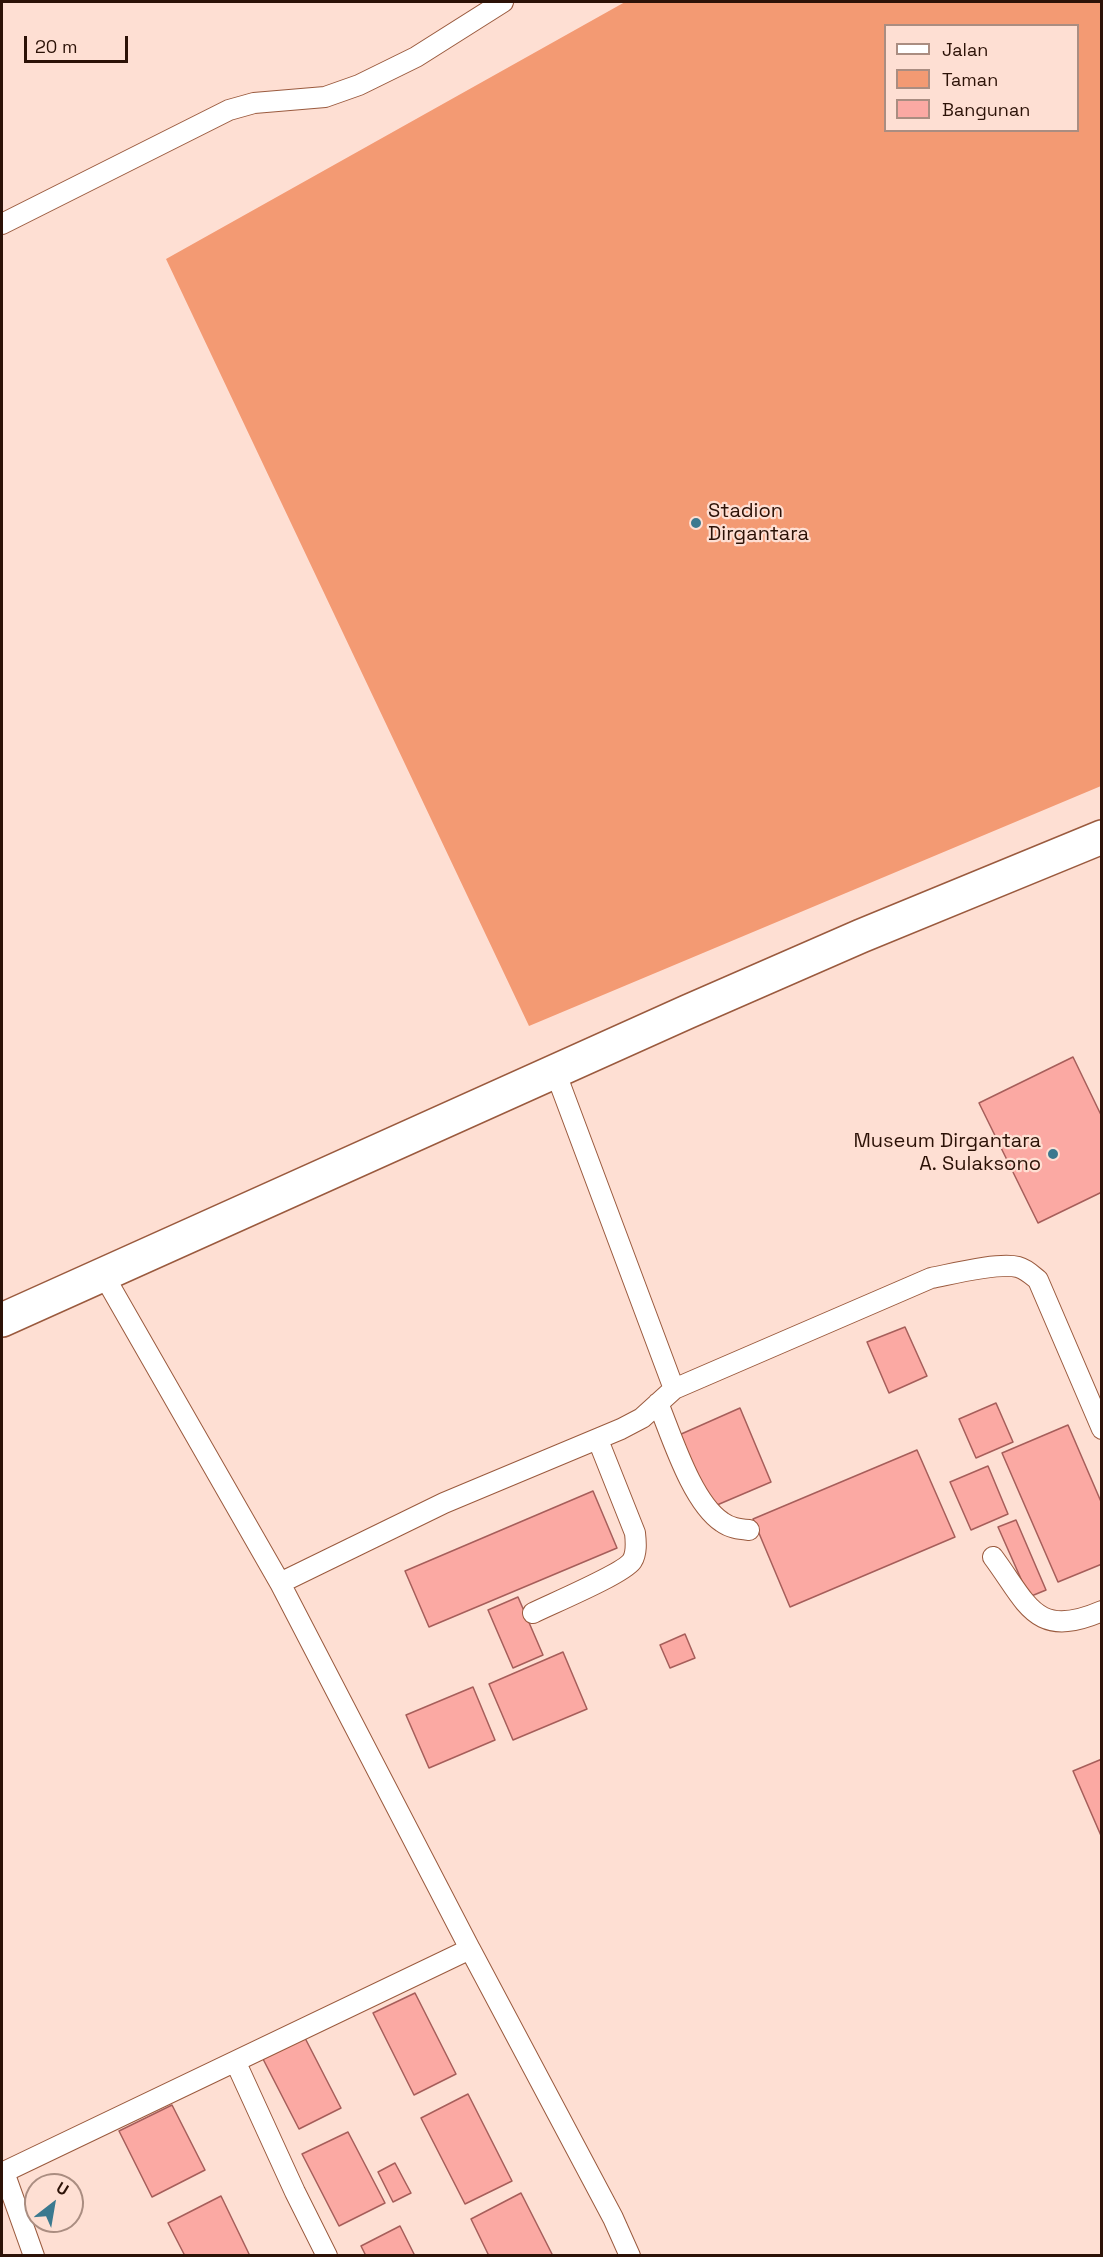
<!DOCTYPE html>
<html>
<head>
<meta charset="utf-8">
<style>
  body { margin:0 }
  #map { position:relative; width:1103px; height:2257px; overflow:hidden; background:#fedfd3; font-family:"Space Grotesk",sans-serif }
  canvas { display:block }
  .frame { position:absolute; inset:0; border:3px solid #2c1207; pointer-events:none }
  .legend { position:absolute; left:884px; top:24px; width:195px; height:108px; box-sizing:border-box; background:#fedfd3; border:2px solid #aa8d81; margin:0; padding:8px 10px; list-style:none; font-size:18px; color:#2c1207 }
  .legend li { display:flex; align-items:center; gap:12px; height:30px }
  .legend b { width:30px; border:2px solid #aa8d81 }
  .north { position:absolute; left:24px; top:2173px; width:60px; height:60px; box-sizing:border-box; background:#fedfd3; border:2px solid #aa8d81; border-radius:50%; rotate:31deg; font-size:16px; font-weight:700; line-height:24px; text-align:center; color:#2c1207 }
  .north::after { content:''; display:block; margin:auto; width:21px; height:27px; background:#3b798f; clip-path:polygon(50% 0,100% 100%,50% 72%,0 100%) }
  .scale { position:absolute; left:24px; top:36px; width:104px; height:27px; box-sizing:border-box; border:3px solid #2c1207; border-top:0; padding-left:8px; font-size:18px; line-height:21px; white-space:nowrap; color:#2c1207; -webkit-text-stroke:4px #fedfd3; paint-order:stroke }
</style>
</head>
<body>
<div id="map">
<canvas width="1103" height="2257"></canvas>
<div class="frame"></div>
<ul class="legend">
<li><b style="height:8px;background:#fff"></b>Jalan</li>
<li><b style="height:16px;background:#f39a73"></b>Taman</li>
<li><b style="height:16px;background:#fba9a3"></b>Bangunan</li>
</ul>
<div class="north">U</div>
<div class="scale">20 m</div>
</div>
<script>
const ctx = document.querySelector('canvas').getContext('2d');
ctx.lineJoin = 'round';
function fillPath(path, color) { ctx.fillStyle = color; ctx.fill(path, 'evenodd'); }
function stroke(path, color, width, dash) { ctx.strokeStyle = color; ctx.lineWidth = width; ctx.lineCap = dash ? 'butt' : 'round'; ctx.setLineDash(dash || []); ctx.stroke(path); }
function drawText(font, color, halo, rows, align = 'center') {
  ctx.font = font + ' "Space Grotesk",sans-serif'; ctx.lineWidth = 4.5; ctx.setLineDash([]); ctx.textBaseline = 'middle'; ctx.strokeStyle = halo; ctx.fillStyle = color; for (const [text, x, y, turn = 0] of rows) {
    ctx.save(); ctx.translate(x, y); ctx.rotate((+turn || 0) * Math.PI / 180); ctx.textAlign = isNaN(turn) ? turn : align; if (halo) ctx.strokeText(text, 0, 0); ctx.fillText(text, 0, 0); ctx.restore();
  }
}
const green = new Path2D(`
  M625 2H1101V786L529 1026 166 259ZM886 26H1078V130H886Z`);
const building = new Path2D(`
  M1073 1057 1102 1117V1192L1038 1223 979 1103Z
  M905 1327 927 1376 889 1393 867 1342Z
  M996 1403 1013 1442 976 1458 959 1419Z
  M740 1408 771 1482 710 1508 679 1435Z
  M1068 1425 1102 1504V1564L1058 1582 1002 1453Z
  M917 1450 955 1537 790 1607 753 1519Z
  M988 1466 1008 1514 971 1530 950 1482Z
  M593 1491 617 1548 429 1627 405 1571Z
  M1016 1520 1046 1590 1029 1597 998 1527Z
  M518 1597 543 1655 513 1668 488 1610Z
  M685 1634 695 1658 670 1668 660 1645Z
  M563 1652 587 1709 513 1740 489 1684Z
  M473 1687 495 1740 429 1768 406 1715Z
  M1102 1759V1838L1073 1771Z
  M415 1993 456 2074 414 2095 373 2013Z
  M305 2038 341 2108 299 2129 263 2059Z
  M468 2094 512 2181 465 2204 421 2118Z
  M172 2105 205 2170 152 2197 119 2131Z
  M348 2132 385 2203 339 2226 302 2154Z
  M395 2163 411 2193 393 2202 378 2172Z
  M521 2193 553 2256H489L471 2219Z
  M221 2196 250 2256H185L168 2223Z
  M400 2226 415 2256H366L361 2246Z`);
const lane = new Path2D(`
  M2 224 229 110 254 103 325 97 359 85 416 57 503 2
  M555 1071 674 1389
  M103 1274 280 1583 470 1949
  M658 1403C672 1437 692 1502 722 1522 730 1528 739 1529 749 1530
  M993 1557C1028 1604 1035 1640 1102 1611
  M280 1583 444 1503 621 1429 642 1418 674 1389 931 1278C952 1274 999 1262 1018 1267 1026 1269 1032 1275 1038 1280L1102 1429
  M533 1613C551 1604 623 1574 632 1561 637 1553 636 1542 635 1533L598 1440
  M236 2063 295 2192 327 2256
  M4 2172 34 2256
  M2 2173 470 1949 613 2218 630 2256`);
const street = new Path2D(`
  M2 1320 687 1012 861 936 1102 837`);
const markers = [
  [696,523,6,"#3b798f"],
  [1053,1154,6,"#3b798f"]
];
const poiNames = [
  ["Stadion",708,512],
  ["Dirgantara",708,535],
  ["Museum Dirgantara",1041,1142,"right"],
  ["A. Sulaksono",1041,1165,"right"]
];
fillPath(green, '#f39a73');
fillPath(building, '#fba9a3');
stroke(building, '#a65e5a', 1.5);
stroke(lane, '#9a5a3e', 22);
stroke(street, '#9a5a3e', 36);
stroke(lane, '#fff', 20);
stroke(street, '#fff', 33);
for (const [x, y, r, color] of markers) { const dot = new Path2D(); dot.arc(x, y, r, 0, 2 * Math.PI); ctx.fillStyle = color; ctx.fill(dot); stroke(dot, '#fedfd3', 2); }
drawText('20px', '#2c1207', '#fedfd3', poiNames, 'left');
</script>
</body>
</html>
